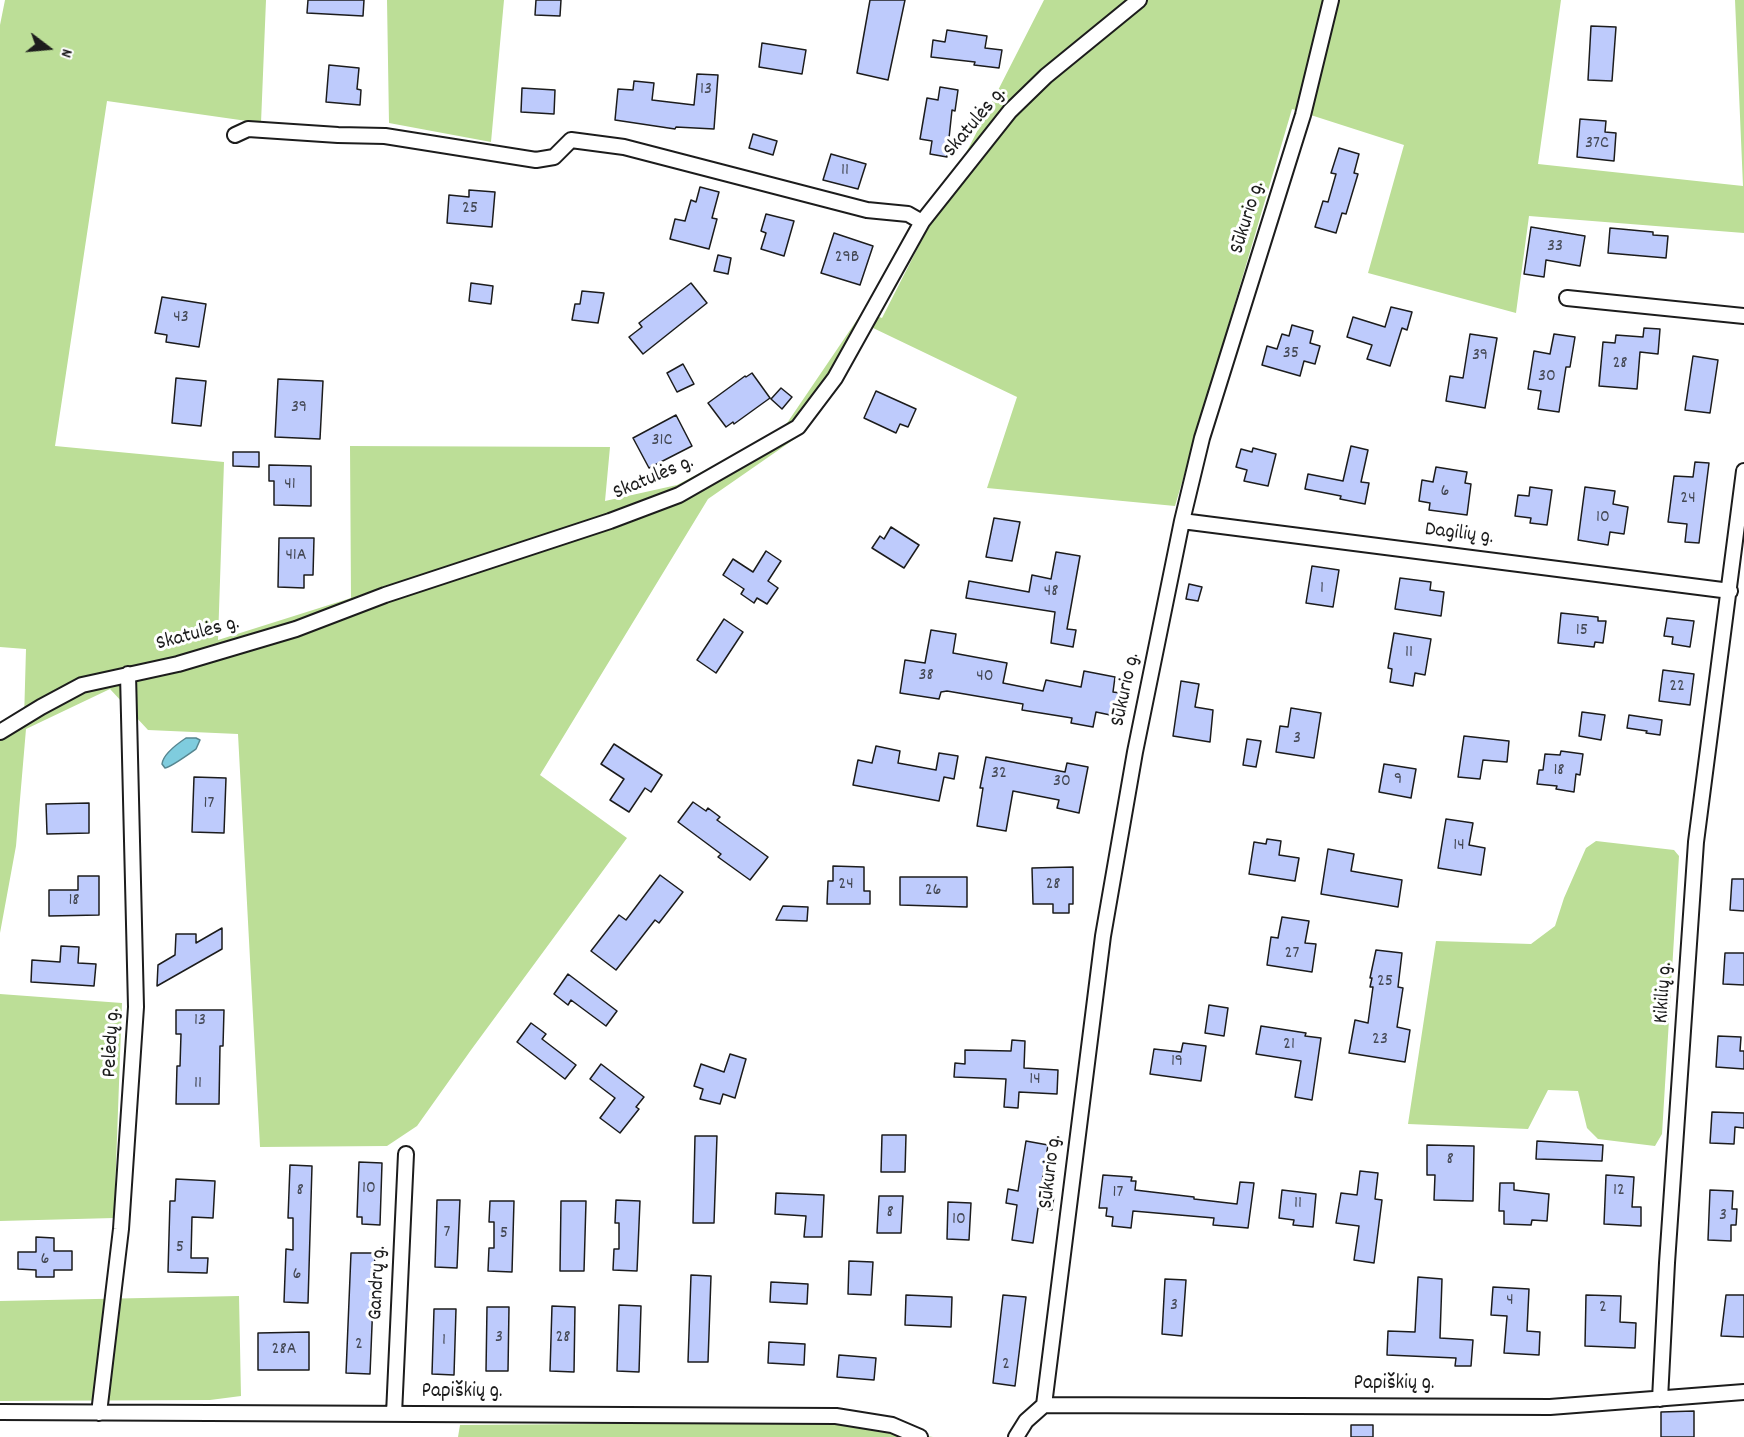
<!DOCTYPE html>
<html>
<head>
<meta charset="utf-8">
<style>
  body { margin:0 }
  #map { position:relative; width:1744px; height:1437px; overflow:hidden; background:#fff; font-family:Dekko,sans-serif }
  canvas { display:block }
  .north { position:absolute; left:18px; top:18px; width:60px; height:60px; -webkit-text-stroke:4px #fff; paint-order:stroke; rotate:106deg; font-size:16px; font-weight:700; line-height:24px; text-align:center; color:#1c1c1c }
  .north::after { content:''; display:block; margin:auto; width:21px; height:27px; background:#1c1c1c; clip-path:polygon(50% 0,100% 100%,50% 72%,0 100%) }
</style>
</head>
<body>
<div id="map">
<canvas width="1744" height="1437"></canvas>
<div class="north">N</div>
</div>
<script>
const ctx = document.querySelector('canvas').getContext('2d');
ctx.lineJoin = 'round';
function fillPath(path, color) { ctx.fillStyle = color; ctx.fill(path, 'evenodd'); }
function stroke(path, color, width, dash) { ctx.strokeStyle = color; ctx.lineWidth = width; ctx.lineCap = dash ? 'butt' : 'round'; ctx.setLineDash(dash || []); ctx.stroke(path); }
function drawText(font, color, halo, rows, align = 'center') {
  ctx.font = font + ' Dekko,sans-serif'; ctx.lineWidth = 6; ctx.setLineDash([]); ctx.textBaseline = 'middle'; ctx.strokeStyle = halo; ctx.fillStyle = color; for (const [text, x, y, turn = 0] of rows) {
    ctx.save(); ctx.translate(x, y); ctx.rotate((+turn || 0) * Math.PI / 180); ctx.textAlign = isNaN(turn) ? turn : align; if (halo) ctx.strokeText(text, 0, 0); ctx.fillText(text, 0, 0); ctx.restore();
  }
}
const green = new Path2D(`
  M5 0H266L261 123 107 101 55 446 224 462 218 640 351 598 350 446 610 447 605 501 677 485 783 429 863 311 882 318 1044 0H1561L1538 164 1743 186 1735 0H1744V233L1529 216 1516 313 1368 273 1404 145 1292 109 1175 506 987 488 1017 397 871 327 806 431 708 499 540 775 627 838 471 1050 417 1126 387 1146 260 1147 238 734 148 730 110 689 26 729 16 846 0 933V737L24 720 26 649 0 647V25Z
  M387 0H504L491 142 389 123Z
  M1596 841 1674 850 1679 856 1662 1134 1655 1146 1598 1139 1587 1128 1578 1091 1548 1090 1528 1129 1408 1124 1436 941 1531 944 1555 926 1564 898 1586 848Z
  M0 994 122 1003 114 1218 0 1221Z
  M239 1296 241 1396 210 1400 0 1401V1301Z
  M734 1423 855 1424 933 1437H458L460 1425Z`);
const water = new Path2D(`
  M186 738H196L200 740 196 749C189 754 171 767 165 768L162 764C163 754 177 744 186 738Z`);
const building = new Path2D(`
  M308 0H364L363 16 307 13Z
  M536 0H561L560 16 535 15Z
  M870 0H905L888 80 857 73Z
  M1591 26 1616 27 1612 81 1588 80Z
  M947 30 987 36 985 48 1002 50 999 68 974 65 975 62 931 57 933 40 945 42Z
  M762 43 806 50 802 74 759 67Z
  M329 65 359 68 357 89 361 90 360 105 326 102Z
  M697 74 718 75 714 129 676 127 675 129 615 120 618 89 633 90 634 81 654 83 652 100 694 105Z
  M940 87 958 90 955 111 952 110 947 157 930 154 932 141 920 139 927 98 938 100Z
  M522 88 555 90 554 114 521 112Z
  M1580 119 1606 121 1605 132 1616 133 1614 161 1577 157Z
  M753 134 777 141 773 155 749 148Z
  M1339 148 1359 154 1354 173 1358 174 1346 214 1342 213 1336 233 1315 227 1323 201 1328 202 1336 174 1331 173Z
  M831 154 866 164 858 189 823 180Z
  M700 187 719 192 712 218 717 219 709 249 670 239 675 219 685 221 691 200 696 202Z
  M469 190 495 192 492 227 447 223 449 195 469 197Z
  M766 214 794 221 784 256 761 249 766 233 761 231Z
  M1531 227 1585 236 1580 266 1546 260 1544 277 1524 274Z
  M1610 228 1653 232V235L1668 236 1666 258 1608 253Z
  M834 233 873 246 860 285 821 273Z
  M718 255 731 258 728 274 714 271Z
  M471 283 493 286 491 304 469 301Z
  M691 283 707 303 643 354 629 337 642 327 639 323Z
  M582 291 604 293 598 323 572 320 575 304H580Z
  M162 297 206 304 199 347 166 342 167 335 155 333Z
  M1391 307 1412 312 1407 330 1402 328 1390 366 1367 359 1372 345 1347 337 1353 317 1385 327Z
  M1292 325 1313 331 1310 343 1320 346 1315 364 1304 361 1300 376 1262 365 1267 346 1277 349 1282 334 1289 336Z
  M1644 328 1660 329 1658 354 1640 352 1637 389 1599 386 1603 342 1615 343 1616 335 1643 337Z
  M1470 334 1497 338 1485 408 1446 401 1450 376 1463 378Z
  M1554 334 1575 337 1570 367H1566L1559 412 1538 409 1541 391 1528 389 1534 351 1550 354Z
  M1693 356 1718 360 1710 413 1685 410Z
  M683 364 694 384 677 392 667 373Z
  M752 373 770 398 734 424 733 422 726 427 708 403 745 376 746 377Z
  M176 378 206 381 201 426 172 423Z
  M278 379 323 381 320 439 275 437Z
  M781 388 792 397 782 409 771 399Z
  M876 391 916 409 908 427 900 424 896 433 864 418Z
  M676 415 692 446 649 468 633 438Z
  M1351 446 1368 450 1361 482 1369 483 1365 504 1340 499 1341 496 1305 489 1308 474 1343 481Z
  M1253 448 1276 454 1268 486 1244 481 1247 470 1236 467 1241 449 1252 452Z
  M233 452H259V467L233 466Z
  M1695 462 1709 463 1699 543 1685 542 1687 524 1668 522 1674 476 1693 477Z
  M269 465 311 466V506L274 505V481H269Z
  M1436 467 1467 472 1465 483 1471 484 1467 515 1429 510 1430 503 1419 501 1422 480 1433 482Z
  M1530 487 1552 490 1547 525 1530 523 1531 518 1515 516 1518 495 1529 496Z
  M1585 487 1615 491 1613 504 1628 507 1624 534 1610 532 1608 545 1578 540Z
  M994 518 1020 522 1012 561 986 557Z
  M891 527 919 545 904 568 872 548 880 536 884 539Z
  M279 538H314L313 575H304V588L278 587Z
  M766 551 781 561 768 581 778 588 767 604 757 598 754 603 741 594 744 589 723 575 733 559 753 572Z
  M1056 552 1080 556 1067 629 1076 630 1073 647 1051 643 1055 612 966 598 969 581 1029 592 1032 575 1051 579Z
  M1312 566 1339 570 1333 607 1306 603Z
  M1400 578 1431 582 1430 590 1444 592 1441 616 1395 609Z
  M1189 584 1202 587 1198 601 1186 599Z
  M1561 613 1598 617V621H1606L1603 643 1595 642 1594 647 1558 643Z
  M1667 618 1694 621 1690 647 1672 644 1673 637 1664 636Z
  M724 619 743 632 716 673 697 660Z
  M931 630 956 634 953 653 1007 663 1003 683 1043 691 1046 680 1081 687 1084 671 1115 677 1113 692 1120 693 1115 716 1096 712 1093 727 1071 723 1072 718 1022 710 1023 704 947 691 941 692 939 699 900 693 905 660 925 663Z
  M1394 633 1431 639 1425 675 1415 673 1413 686 1390 682 1392 669 1388 668Z
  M1663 670 1694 674 1690 705 1659 701Z
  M1181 681 1199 684 1195 707 1213 710 1210 742 1173 736Z
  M1291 708 1321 713 1314 758 1276 752 1280 726 1288 727Z
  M1582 712 1605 715 1601 740 1579 736Z
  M1629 715 1662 720 1660 735 1646 733 1647 731 1627 728Z
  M1464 736 1509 741 1507 762 1483 760 1480 779 1458 777Z
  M1247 739 1261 741 1256 767 1243 765Z
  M614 744 662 775 651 792 645 788 629 812 610 800 624 779 601 764Z
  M876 746 900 751 898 763 936 770 939 753 958 756 954 779 944 777 939 801 853 785 858 760 872 763Z
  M1561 751 1583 754 1580 775 1576 774 1574 792 1556 789 1557 786 1537 784 1539 770H1543L1545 754 1560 755Z
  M986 757 1065 772 1067 763 1088 767 1079 813 1057 808 1059 800 1013 791 1006 831 977 826 983 788H980Z
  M1384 764 1416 769 1411 798 1379 792Z
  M194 777 226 778 224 833 192 832Z
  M693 802 706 811 708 808 720 817 717 820 768 857 750 880 718 857 721 854 678 822Z
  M89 803V833L47 834 46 804Z
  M1446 819 1473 823 1469 845 1485 848 1481 875 1438 868Z
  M1267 839 1281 841 1279 855 1299 858 1295 881 1249 874 1254 842 1266 844Z
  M1328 849 1354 854 1351 871 1402 880 1398 907 1321 894Z
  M833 866 864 867V891H870V904H827L828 881H833Z
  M1073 867V904H1069V913H1053V904H1033L1032 868Z
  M660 875 683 892 659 923 655 920 616 970 591 951 619 915 626 920Z
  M78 876H99V915L49 916V890H78Z
  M900 877H967V907L900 905Z
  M1732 879H1744V911L1730 910Z
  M783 906 808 907 807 921 776 920Z
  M1282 917 1309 921 1305 943 1316 944 1312 972 1267 965 1271 937 1278 938Z
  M222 928V949L157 986 158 965 175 955 176 934H196V943Z
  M61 946 79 947 78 963 96 964 94 986 31 982 32 960 60 962Z
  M1376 950 1402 953 1398 987 1403 988 1397 1027 1410 1030 1405 1062 1349 1053 1355 1020 1368 1023 1373 987H1370L1372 978H1370Z
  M1725 953H1744V985L1723 984Z
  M568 974 617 1011 606 1026 571 1000 568 1005 554 994Z
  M1209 1005 1228 1008 1224 1036 1205 1033Z
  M176 1010H224L223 1046H220L219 1104H176L177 1066H180L181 1034H176Z
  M531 1023 546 1034 542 1039 576 1065 565 1079 517 1042Z
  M1261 1026 1306 1033 1305 1036 1321 1038 1312 1100 1295 1097 1301 1061 1256 1054Z
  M1718 1036 1741 1037 1740 1051H1744V1069L1716 1067Z
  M1012 1040 1025 1041 1024 1068 1058 1070 1057 1094 1019 1092 1018 1108 1004 1107 1006 1079 954 1077 955 1063 965 1064V1050L1011 1051Z
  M1183 1043 1206 1046 1201 1081 1150 1074 1154 1049 1181 1052Z
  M730 1054 746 1059 735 1098 723 1094 720 1104 700 1099 703 1089 694 1086 701 1064 724 1072Z
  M601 1064 644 1097 636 1107 639 1109 620 1133 600 1118 615 1098 590 1079Z
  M1712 1112 1744 1113V1128L1735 1127 1734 1144 1710 1143Z
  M882 1135H906L905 1172H881Z
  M695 1136H717L714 1223H693Z
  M1026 1141 1048 1145 1040 1194 1054 1196 1052 1210 1038 1208 1033 1243 1012 1240 1017 1205 1006 1203 1008 1189 1018 1191Z
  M1537 1141 1603 1145 1602 1161 1536 1159Z
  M1427 1145 1474 1146 1473 1201 1434 1200 1435 1175H1427Z
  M359 1162 382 1163 380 1225 362 1224V1217H357Z
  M290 1165 312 1166 308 1303 284 1302 286 1249 293 1250V1218H288Z
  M1360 1171 1378 1173 1375 1199 1382 1200 1374 1263 1354 1260 1359 1226 1336 1223 1341 1193 1357 1195Z
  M1103 1175 1132 1177 1131 1181H1136L1135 1190 1194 1197V1199L1237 1204 1240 1182 1254 1183 1248 1228 1213 1225 1214 1218 1133 1211 1131 1228 1112 1226 1113 1217 1106 1216 1107 1208H1099Z
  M1606 1175 1634 1177 1632 1207H1641V1226L1604 1224Z
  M176 1179 215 1181 213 1218 192 1217 191 1258H208L207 1273 168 1272 170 1201H175Z
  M1500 1183H1514V1190L1549 1194 1547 1221 1532 1220 1531 1225 1504 1224V1211H1499Z
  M1282 1190 1316 1194 1313 1227 1293 1225 1294 1220 1279 1218Z
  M1710 1190 1733 1191 1732 1209H1737L1736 1225H1731V1241L1708 1240Z
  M776 1193 824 1195 822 1237H804L806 1216 775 1214Z
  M879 1196H903L901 1233H877Z
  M437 1200H460L457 1268 435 1267Z
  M616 1200 640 1201 637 1271 613 1270 614 1249H619V1223H615Z
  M490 1201H514L512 1272 488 1271 489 1248H494V1222H489Z
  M561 1201H586L584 1271H560Z
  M948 1202 971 1203 969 1240 947 1239Z
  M36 1237 54 1238V1251H72V1270H54V1277H36V1270L18 1269V1252H36Z
  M351 1253H375L370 1374 346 1373Z
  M849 1261 873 1262 871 1295 848 1294Z
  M691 1275 711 1276 708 1362H688Z
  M1418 1277 1442 1279 1440 1338 1473 1340 1471 1366H1455L1456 1358 1387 1355 1388 1331 1415 1332Z
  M1165 1279 1186 1280 1182 1336 1162 1334Z
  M771 1282 808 1284 807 1304 770 1302Z
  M1493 1287 1529 1289 1527 1331 1540 1332 1539 1355 1504 1353 1507 1316 1491 1315Z
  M906 1295 952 1297 951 1327 905 1325Z
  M1003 1295 1026 1297 1015 1386 993 1383Z
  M1586 1295 1621 1296 1620 1322 1636 1323 1635 1348 1585 1346Z
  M1726 1295H1744V1337L1721 1336Z
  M619 1305 641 1306 639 1372 617 1371Z
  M552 1306 575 1307 574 1372 550 1371Z
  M487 1307H509L508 1371H486Z
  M434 1309H456L454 1375 432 1374Z
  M309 1332V1370H258V1333Z
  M769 1342 805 1344 804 1365 768 1363Z
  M839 1355 876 1358 874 1380 837 1377Z
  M1694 1411V1437H1661V1412Z
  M1351 1425H1373V1437H1351Z`);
const minor = new Path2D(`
  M235 135 248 129 338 135 385 136 536 160 554 157 571 140 624 147 867 210 908 214 922 222
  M1567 298 1744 316
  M1182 521 1730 591
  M0 732 41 707 82 685 178 664 296 629 385 595 610 521 679 495 798 427 835 378 922 222 1010 111 1046 76 1139 0
  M1660 1399 1667 1263 1696 842 1744 471
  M1044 1405 1103 936 1135 752 1182 521 1202 438 1303 115 1331 0
  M1044 1405 1550 1407 1744 1392
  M0 1412 836 1416 892 1425 920 1437
  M99 1413 121 1229 136 1007 128 674
  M394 1414 406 1154
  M1016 1437 1026 1421 1044 1405`);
const numberNames = [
  ["13",706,91],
  ["37C",1597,145],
  ["11",845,172],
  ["25",470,210],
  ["33",1555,248],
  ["29B",847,259],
  ["43",181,319],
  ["35",1291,355],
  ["39",1480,357],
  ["28",1620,365],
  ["30",1547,378],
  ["39",299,409],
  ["31C",662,442],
  ["41",290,486],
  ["6",1445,493],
  ["24",1688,500],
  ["10",1603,519],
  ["41A",296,557],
  ["1",1322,590],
  ["48",1051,593],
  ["15",1582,632],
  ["11",1409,654],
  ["38",926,677],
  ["40",985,678],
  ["22",1677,688],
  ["3",1297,740],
  ["18",1559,772],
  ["32",999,775],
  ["9",1398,781],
  ["30",1062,783],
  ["17",209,805],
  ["14",1459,847],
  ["24",846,886],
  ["28",1053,886],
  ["26",933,892],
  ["18",74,902],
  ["27",1292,955],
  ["25",1385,983],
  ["13",200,1022],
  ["23",1380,1041],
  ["21",1289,1046],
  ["19",1177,1063],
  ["14",1035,1081],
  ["11",198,1085],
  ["8",1450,1161],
  ["10",369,1190],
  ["8",300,1192],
  ["12",1619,1192],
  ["17",1118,1194],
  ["11",1298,1205],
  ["8",890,1214],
  ["3",1723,1217],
  ["10",959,1221],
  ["7",447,1234],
  ["5",504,1235],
  ["5",180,1249],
  ["6",45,1261],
  ["6",297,1276],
  ["4",1510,1302],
  ["3",1174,1307],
  ["2",1603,1309],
  ["3",499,1339],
  ["28",563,1339],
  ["1",444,1342],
  ["2",359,1346],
  ["28A",284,1351],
  ["2",1006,1366]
];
const streetNames = [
  ["Skatulės g.",976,123,-50],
  ["Sūkurio g.",1249,218,-73],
  ["Skatulės g.",654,479,-23],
  ["Dagilių g.",1459,535,7],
  ["Skatulės g.",198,635,-15],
  ["Sūkurio g.",1127,690,-78],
  ["Kikilių g.",1665,993,-86],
  ["Pelėdų g.",113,1043,-87],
  ["Sūkurio g.",1052,1172,-83],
  ["Gandrų g.",379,1283,-87],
  ["Papiškių g.",1394,1385],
  ["Papiškių g.",462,1393]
];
fillPath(green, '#bcde97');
fillPath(water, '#7fccde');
stroke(water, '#578690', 1.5);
fillPath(building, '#becbfc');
stroke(building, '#1c1c1c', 1.5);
stroke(minor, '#1c1c1c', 18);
stroke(minor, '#fff', 14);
drawText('18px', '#444854', null, numberNames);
drawText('21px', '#1c1c1c', '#fff', streetNames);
</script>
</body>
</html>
